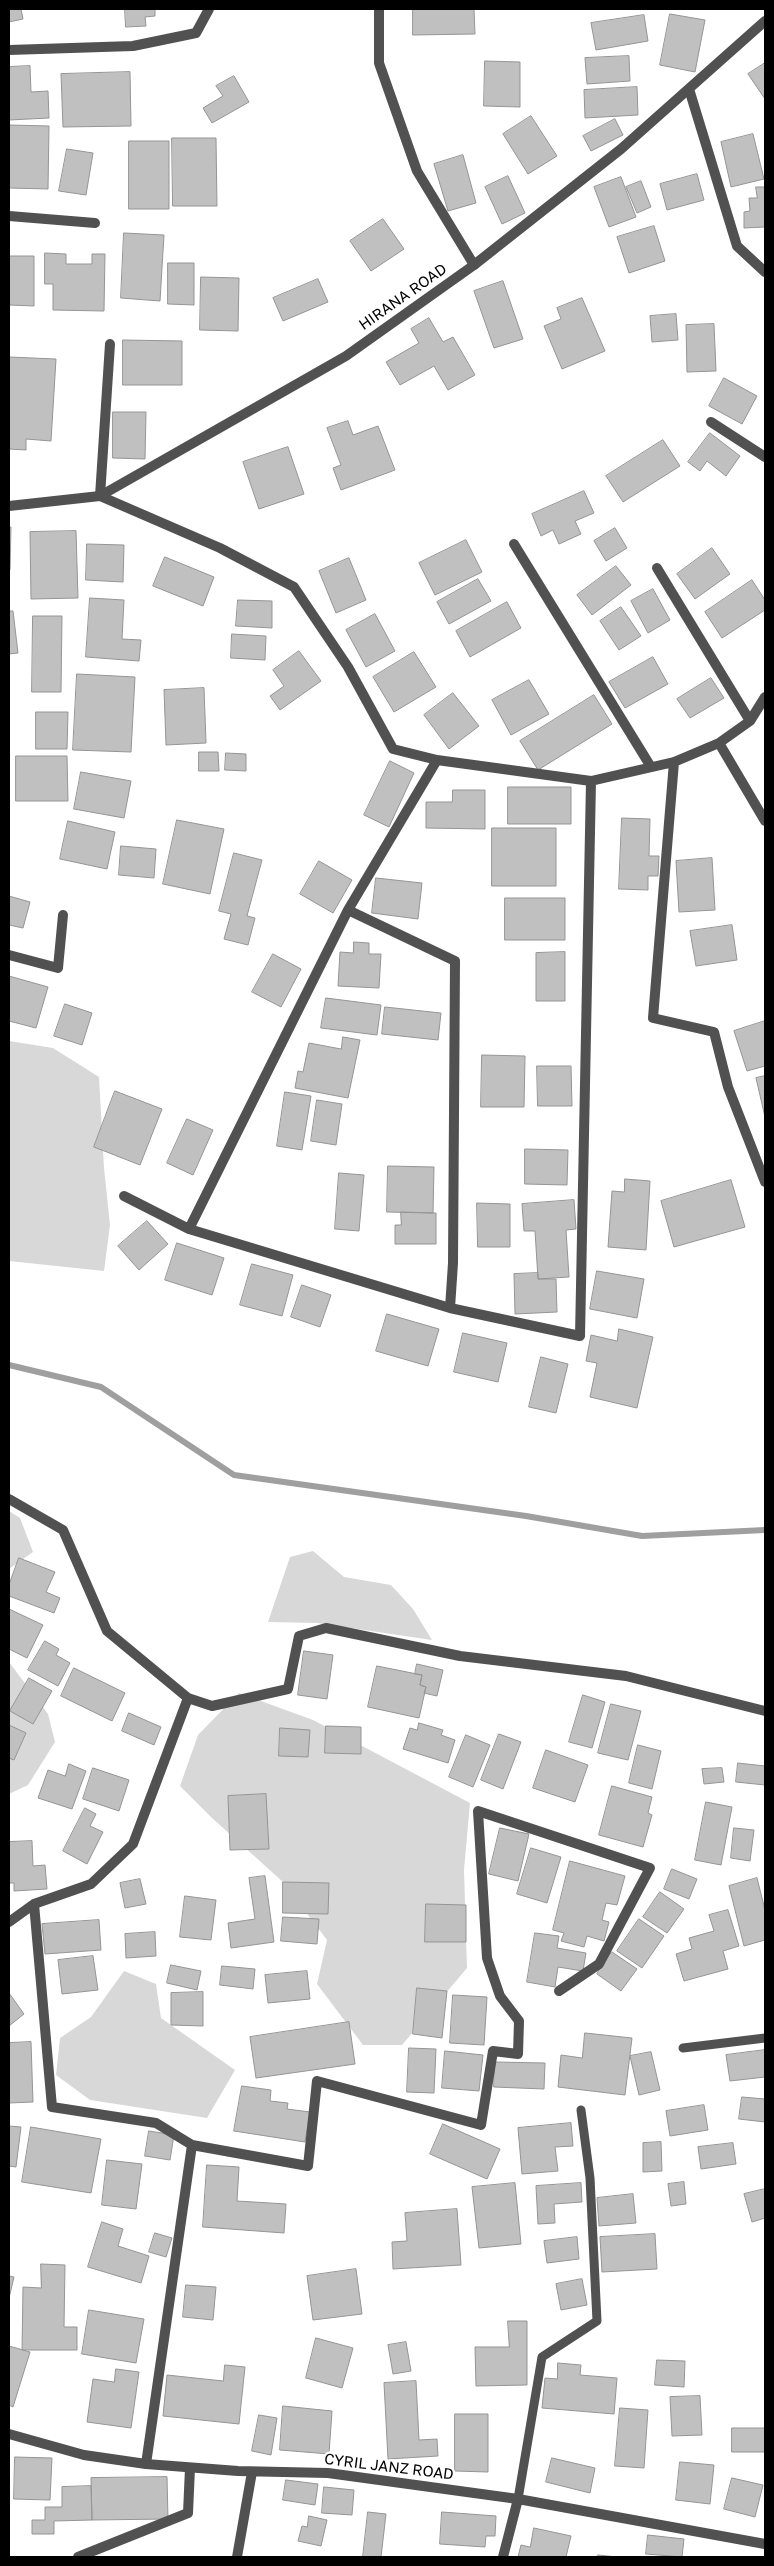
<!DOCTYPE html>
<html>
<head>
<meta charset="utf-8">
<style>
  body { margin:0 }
  #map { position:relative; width:774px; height:2566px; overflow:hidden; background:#fff; font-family:"Golos Text",sans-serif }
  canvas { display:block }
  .frame { position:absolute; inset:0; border:10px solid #000; pointer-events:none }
</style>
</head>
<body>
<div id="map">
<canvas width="774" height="2566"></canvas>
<div class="frame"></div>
</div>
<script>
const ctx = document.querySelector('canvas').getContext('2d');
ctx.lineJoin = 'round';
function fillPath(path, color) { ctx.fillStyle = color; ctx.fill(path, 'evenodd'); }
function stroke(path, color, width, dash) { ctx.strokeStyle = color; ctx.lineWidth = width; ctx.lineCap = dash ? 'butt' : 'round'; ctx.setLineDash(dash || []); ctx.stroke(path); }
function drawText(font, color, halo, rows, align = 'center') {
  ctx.font = font + ' "Golos Text",sans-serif'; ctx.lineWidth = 4.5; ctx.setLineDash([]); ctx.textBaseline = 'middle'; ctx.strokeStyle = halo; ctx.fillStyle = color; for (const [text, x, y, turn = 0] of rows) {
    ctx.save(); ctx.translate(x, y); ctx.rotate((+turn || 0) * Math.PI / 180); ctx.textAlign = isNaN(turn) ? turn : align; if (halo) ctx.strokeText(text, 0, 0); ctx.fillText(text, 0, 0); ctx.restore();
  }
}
const green = new Path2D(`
  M9 1041 53 1048 99 1077 104 1168 110 1225 104 1271 9 1261Z
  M9 1511 20 1518 33 1552 9 1569Z
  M313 1551 344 1577 391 1585 413 1609 432 1640 317 1623 268 1622 290 1557Z
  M9 1662 48 1714 55 1742 28 1785 9 1794Z
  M239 1693 313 1720 470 1803 464 1870 467 1968 402 2045H363L317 1984 327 1940 283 1882 212 1818 180 1786 198 1735Z
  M124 1971 156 1984 161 2018 235 2070 207 2118 90 2100 56 2075 60 2038 91 2017Z`);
const stream = new Path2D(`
  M9 1365 101 1387 234 1475 526 1516 642 1536 765 1530`);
const building = new Path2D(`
  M9 9H21L23 19 9 22Z
  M125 9H155V16L145 17 146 26 126 27Z
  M413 9H474L475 34 413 35Z
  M670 14 705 20 695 72 660 65Z
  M644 15 648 41 596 50 591 23Z
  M629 56 630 81 587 84 585 58Z
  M485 61 520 62V107L484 106Z
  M765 63V99L748 74Z
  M30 66 31 92 48 91 49 118 9 120V67Z
  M130 72 131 126 63 127 61 74Z
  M234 76 249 102 212 123 203 108 223 96 216 86Z
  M637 87 638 115 585 118 584 90Z
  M531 116 557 156 528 174 503 134Z
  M615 119 623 135 591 151 583 136Z
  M9 125 49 126 48 189 9 188Z
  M753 134 764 179 731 187 721 142Z
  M172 138H216L217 206H173Z
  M129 141H169V209H129Z
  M67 149 93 153 86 195 59 191Z
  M463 155 476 203 448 211 434 164Z
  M697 174 704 200 667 210 660 184Z
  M508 176 525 213 502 224 485 187Z
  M621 177 636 217 609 227 594 187Z
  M641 181 651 207 637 213 626 187Z
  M756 187H765V227L744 228V212L750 211 749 198H757Z
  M383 219 404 249 371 271 350 241Z
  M654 226 665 261 629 273 617 237Z
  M124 233 164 235 160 301 121 298Z
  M45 253 66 254V264H92V254H105L104 311 53 310V284H45Z
  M9 256H34V306L9 305Z
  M168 263H194V305L168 304Z
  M201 277 239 278 238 331 200 330Z
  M318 279 328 302 283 321 273 298Z
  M503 281 523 339 494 348 474 291Z
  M582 298 605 351 562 369 544 326 561 319 557 308Z
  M676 314 678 340 652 342 650 316Z
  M429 318 443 342 453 337 475 375 448 390 434 366 400 385 386 362 419 343 411 329Z
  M714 324 716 371 687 372 686 325Z
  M123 340 182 341V385H123Z
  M9 357 56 359 51 441 26 439V450L9 449Z
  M724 378 757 396 742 424 709 406Z
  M113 412H146L145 459 113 458Z
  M348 421 353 435 378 426 395 470 341 490 333 468 341 465 327 428Z
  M710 433 740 456 726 476 707 461 700 471 688 462Z
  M663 440 680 466 623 502 606 476Z
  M288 447 304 494 259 509 243 462Z
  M584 491 594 513 575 521 581 534 559 544 553 530 541 536 532 514Z
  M9 527H11L10 570H9Z
  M615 528 627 548 606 561 594 541Z
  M76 531 78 598 31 599 30 532Z
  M466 540 482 572 435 595 419 563Z
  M87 544 124 545 123 582 86 580Z
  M712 548 730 574 695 599 677 574Z
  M165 557 214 577 203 606 153 586Z
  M349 558 366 600 336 613 319 571Z
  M616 566 631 585 592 615 577 595Z
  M478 579 491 601 449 624 437 602Z
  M752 580 765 600V610L722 638 705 612Z
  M653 589 670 620 648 633 631 601Z
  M90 598 124 600 122 639 141 640 139 661 86 657Z
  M238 600 272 601V628L236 626Z
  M507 602 521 628 470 657 456 631Z
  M621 607 641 636 619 650 600 621Z
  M9 611H13L18 653 9 654Z
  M375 614 395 651 366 667 346 630Z
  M33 616H62L61 692H32Z
  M232 634 266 636 265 660 231 658Z
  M299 651 321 681 280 710 270 696 284 686 273 670Z
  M414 652 436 687 394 712 373 677Z
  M653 657 668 684 625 708 609 682Z
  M77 674 135 677 131 752 73 750Z
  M711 678 724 698 690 718 677 699Z
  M529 680 549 714 511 735 492 700Z
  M204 688 206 743 166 745 164 690Z
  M453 693 479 726 449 749 424 715Z
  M594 695 612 724 538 770 520 741Z
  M36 712H68L67 749H36Z
  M199 752H218L219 771H199Z
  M226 753 246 754V771L225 770Z
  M16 756H67L68 801H16Z
  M390 761 414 773 389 827 364 815Z
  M81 772 131 781 124 818 74 809Z
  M508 787H571V824H508Z
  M453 790H485V829L426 828V802H452Z
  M622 818 650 819 649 856H659L658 876H648V890L619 889Z
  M177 820 224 829 210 894 163 884Z
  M68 821 115 832 107 869 60 859Z
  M492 828H556V886H492Z
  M121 846 156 849 154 878 119 875Z
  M234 853 262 860 247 916 255 918 248 945 224 939 231 914 219 911Z
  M712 858 715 910 679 912 676 861Z
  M319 861 352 880 333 913 300 894Z
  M376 878 422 883 418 919 372 913Z
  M9 896 30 902 23 928 9 925Z
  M505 898H565V940H505Z
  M732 925 737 960 696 966 690 931Z
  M354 942 369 943V954H381L379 988 338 986 340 952 353 953Z
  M565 952V1001H536V953Z
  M273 954 301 969 281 1007 252 992Z
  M9 976 48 987 36 1028 9 1021Z
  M326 998 381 1005 377 1035 321 1028Z
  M65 1004 92 1013 82 1045 54 1036Z
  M385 1007 441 1013 438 1040 382 1034Z
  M765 1021V1066L747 1071 734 1031Z
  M343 1037 360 1040 348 1098 295 1088 298 1071 303 1072 309 1043 341 1049Z
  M482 1055 525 1056 524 1107H481Z
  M537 1066H571L572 1106H538Z
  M765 1076V1117L756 1078Z
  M115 1091 162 1109 140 1165 94 1147Z
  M285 1092 311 1096 302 1150 277 1146Z
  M317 1100 342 1104 336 1145 311 1141Z
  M187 1119 213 1130 193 1175 167 1163Z
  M525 1149 568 1150 567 1185 525 1184Z
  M388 1166 434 1167 433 1213 387 1212Z
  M339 1173 364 1175 359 1231 335 1229Z
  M625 1179 650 1181 646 1250 608 1247 612 1191 624 1192Z
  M731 1180 745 1227 674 1247 661 1201Z
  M574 1200 576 1229 566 1230 569 1277 538 1279 535 1231H524L522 1204Z
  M477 1203 510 1204V1247H478Z
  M401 1212 436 1213V1244H395V1225H401Z
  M147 1221 168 1244 139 1270 118 1246Z
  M177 1243 224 1258 212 1295 165 1280Z
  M252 1264 293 1275 282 1316 240 1305Z
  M597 1271 644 1279 637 1318 590 1309Z
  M538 1273V1279H556L557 1312 515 1314 514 1274Z
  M302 1285 331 1295 320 1327 291 1317Z
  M387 1314 439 1329 428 1366 376 1351Z
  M619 1329 653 1337 637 1408 590 1397 597 1363 586 1361 591 1335 617 1341Z
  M463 1333 507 1343 498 1382 454 1372Z
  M541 1357 568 1364 556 1413 529 1407Z
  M19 1558 55 1572 46 1592 60 1598 54 1613 9 1596V1585Z
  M9 1609 43 1625 27 1658 9 1649Z
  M45 1641 59 1649 56 1655 70 1663 58 1686 28 1670Z
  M304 1651 333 1655 327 1699 298 1695Z
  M417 1664 443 1670 437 1696 424 1693 426 1687 420 1685 422 1675 415 1674Z
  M377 1666 422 1675 420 1685 426 1687 419 1718 368 1707Z
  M74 1668 125 1693 112 1721 61 1696Z
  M29 1678 52 1691 33 1724 10 1711Z
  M583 1695 605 1702 592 1748 569 1742Z
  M611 1704 641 1711 628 1760 598 1753Z
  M129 1713 161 1727 154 1745 122 1731Z
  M419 1723 443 1730 441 1735 455 1740 448 1763 403 1749 410 1728 417 1730Z
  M9 1725 26 1733 14 1760 9 1758Z
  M326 1726 361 1727V1754L325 1753Z
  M280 1728 310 1730 308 1757 279 1756Z
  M499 1734 521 1742 503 1789 481 1780Z
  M466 1735 490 1745 473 1787 449 1777Z
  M638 1745 661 1751 652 1789 629 1783Z
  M546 1750 588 1765 575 1802 533 1788Z
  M738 1763 765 1766V1785L736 1782Z
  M69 1764 86 1771 72 1809 38 1798 48 1770 65 1776Z
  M93 1768 129 1780 119 1811 83 1799Z
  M722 1768 724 1782 704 1784 702 1769Z
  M612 1786 652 1797 648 1813 652 1815 643 1847 599 1835Z
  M266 1794 269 1849 230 1850 228 1796Z
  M706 1802 732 1807 721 1865 695 1860Z
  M85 1808 96 1814 90 1826 103 1832 87 1864 63 1851Z
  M500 1828 529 1834 518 1881 489 1874Z
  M734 1828 754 1830 750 1861 731 1858Z
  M32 1841 33 1866 45 1865 47 1889 14 1891V1883H9V1842Z
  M531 1848 561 1857 547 1903 517 1894Z
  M570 1861 625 1876 617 1905 606 1903 602 1920 609 1922 604 1941 587 1936 584 1947 561 1941 564 1933 553 1930Z
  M672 1869 697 1879 689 1899 664 1889Z
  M265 1876 274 1942 231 1948 228 1923 255 1919 249 1878Z
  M757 1878 765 1910V1940L744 1946 729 1886Z
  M140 1879 146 1904 125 1908 120 1883Z
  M283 1882 329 1883 328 1914 283 1913Z
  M660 1892 684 1909 667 1933 643 1917Z
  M185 1896 216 1900 211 1940 180 1937Z
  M426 1904 466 1905V1942H425Z
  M728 1910 739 1946 723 1951 728 1969 684 1981 676 1954 692 1949 689 1938 714 1931 709 1915Z
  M283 1917 319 1919 317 1944 281 1941Z
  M639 1919 664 1936 642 1968 617 1951Z
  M99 1920 101 1950 45 1954 42 1924Z
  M155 1932 156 1956 126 1958 125 1934Z
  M535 1933 559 1936 557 1948 586 1953 583 1971 558 1967 555 1987 527 1982Z
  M612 1952 637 1969 621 1991 597 1974Z
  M93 1956 98 1990 62 1994 58 1960Z
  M171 1965 201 1971 197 1990 167 1983Z
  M222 1966 255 1969 253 1989 220 1985Z
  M307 1971 310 1999 268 2003 265 1975Z
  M417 1988 447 1991 442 2038 413 2034Z
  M203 1992V2026L171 2025V1993Z
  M9 1993 24 2014 9 2026Z
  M453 1995 487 1997 484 2045 450 2043Z
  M349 2022 355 2064 256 2078 250 2037Z
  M585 2033 632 2038 625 2095 558 2087 561 2055 582 2058Z
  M31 2042 33 2102 9 2103V2043Z
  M409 2048 436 2049 434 2093 407 2092Z
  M765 2050V2077L730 2081 726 2055Z
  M445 2051 483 2055 479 2091 442 2088Z
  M651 2052 660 2090 639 2095 630 2056Z
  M495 2062 545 2063 544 2089 494 2087Z
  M242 2086 271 2090 270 2101 288 2103 287 2109 310 2112 305 2142 234 2131Z
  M742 2097 765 2099V2122L739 2119Z
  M704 2105 708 2130 670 2136 666 2111Z
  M571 2123 573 2146 555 2147 558 2171 522 2174 518 2128Z
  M443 2124 500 2149 487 2179 430 2154Z
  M9 2126 21 2127 16 2167 9 2166Z
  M31 2127 101 2139 91 2193 22 2182Z
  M149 2131 174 2135 170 2160 145 2156Z
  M661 2142 662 2171 643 2172V2143Z
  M733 2143 736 2164 701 2169 698 2147Z
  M107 2160 142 2164 136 2209 102 2205Z
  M207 2165 239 2167 237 2201 286 2204 284 2233 203 2227Z
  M684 2182 686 2204 671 2206 668 2184Z
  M515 2183 521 2244 479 2248 472 2187Z
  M581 2183 582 2202 554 2204 555 2223 538 2224 536 2186Z
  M765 2189V2218L752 2222 744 2194Z
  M633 2194 636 2223 599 2226 597 2198Z
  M457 2209 461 2265 393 2269 392 2242 407 2241 405 2213Z
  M102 2222 123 2229 118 2246 149 2256 141 2283 88 2267Z
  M155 2233 172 2238 166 2257 149 2252Z
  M655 2234 657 2269 602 2272 600 2237Z
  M577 2237 579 2259 547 2263 544 2241Z
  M41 2264 65 2265 64 2327H77V2350H22L23 2287 41 2288Z
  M356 2269 362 2314 313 2320 307 2276Z
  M9 2276 14 2277 9 2298Z
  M582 2279 587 2305 561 2310 556 2284Z
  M186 2285 216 2287 213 2320 183 2317Z
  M89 2310 144 2319 136 2363 82 2354Z
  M508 2321H527V2385L476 2386 475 2347H509Z
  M316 2338 353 2348 342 2388 306 2378Z
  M406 2342 411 2371 393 2374 388 2345Z
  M9 2346 30 2352 13 2407 9 2405Z
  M657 2360 685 2361 684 2387 655 2385Z
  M558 2363 581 2365 580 2375 617 2378 614 2414 542 2408 545 2378 557 2379Z
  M225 2365 245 2367 239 2424 163 2416 167 2375 223 2381Z
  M116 2369 139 2372 131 2428 87 2422 93 2379 114 2382Z
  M416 2381 419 2440 437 2439 438 2456 388 2459 384 2383Z
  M700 2396 702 2435 672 2436 670 2397Z
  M283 2406 332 2411 329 2454 280 2450Z
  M620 2408 648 2410 644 2468 615 2466Z
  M455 2414H488V2472L455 2471Z
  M259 2415 277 2418 271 2455 252 2451Z
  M732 2428H765V2452H732Z
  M15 2457 52 2458 50 2500 14 2499Z
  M552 2458 595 2468 590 2493 546 2482Z
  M680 2462 714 2465 710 2504 676 2500Z
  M167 2477 168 2519 92 2520 91 2478Z
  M732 2478 763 2485 755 2517 724 2509Z
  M286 2480 318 2484 315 2505 283 2500Z
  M91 2486 92 2520 54 2521V2534H32V2520H45V2507H62V2487Z
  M324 2487 354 2490 352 2515 322 2513Z
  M368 2512 386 2514 381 2557H363Z
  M442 2512 496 2516 495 2536H486L485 2547 440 2544Z
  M309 2516 327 2520 321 2546 298 2541 302 2526 307 2527Z
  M534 2528 571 2536 566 2557H518L521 2545 530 2547Z
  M648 2535 684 2539 682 2557 646 2554Z
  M598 2555 617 2557H597Z`);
const service = new Path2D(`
  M683 2048 765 2038
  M518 2499 542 2357 597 2321 590 2178 581 2110`);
const minor = new Path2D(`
  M379 9V63L417 171 474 265
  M9 50 133 46 196 33 209 9
  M689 89 737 246 765 272
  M9 216 95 223
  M110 344 100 496 220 548 294 587 348 667 393 749 437 760 591 781 674 762 719 743 750 721 765 697
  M711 422 765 457
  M514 544 651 767
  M657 568 750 721
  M719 743 765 821
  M437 760 348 910 189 1229 450 1308 580 1336 591 781
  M674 762 653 1018 714 1032 728 1087 765 1182
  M348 910 455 961 453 1263 450 1308
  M9 955 58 968 63 915
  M124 1196 189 1229
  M9 1499 63 1530 107 1631 188 1698 212 1706 288 1689 299 1636 326 1628 460 1656 626 1676 765 1711
  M34 1904 52 2107 156 2123 192 2145 146 2464
  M9 1922 34 1904 91 1884 133 1844 188 1698
  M192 2145 308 2166 317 2081 481 2125 493 2051 518 2054 519 2021 500 1996 487 1958 478 1811 650 1868 599 1964 559 1991
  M9 2434 84 2455 146 2464 238 2471 328 2473 518 2499 765 2544
  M78 2557 188 2513 190 2468
  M237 2557 252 2472
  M503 2557 518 2499`);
const tertiary = new Path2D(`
  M9 506 100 496 346 356 474 265 621 149 765 21`);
const streetNames = [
  ["HIRANA ROAD",403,297,-35],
  ["CYRIL JANZ ROAD",389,2467,7]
];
fillPath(green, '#d8d8d8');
stroke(stream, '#9f9f9f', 6);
fillPath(building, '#c0c0c0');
stroke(building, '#959595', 1);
stroke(service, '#515151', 9);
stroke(minor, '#515151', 10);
stroke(tertiary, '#515151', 10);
drawText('15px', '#000', '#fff', streetNames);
</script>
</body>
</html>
